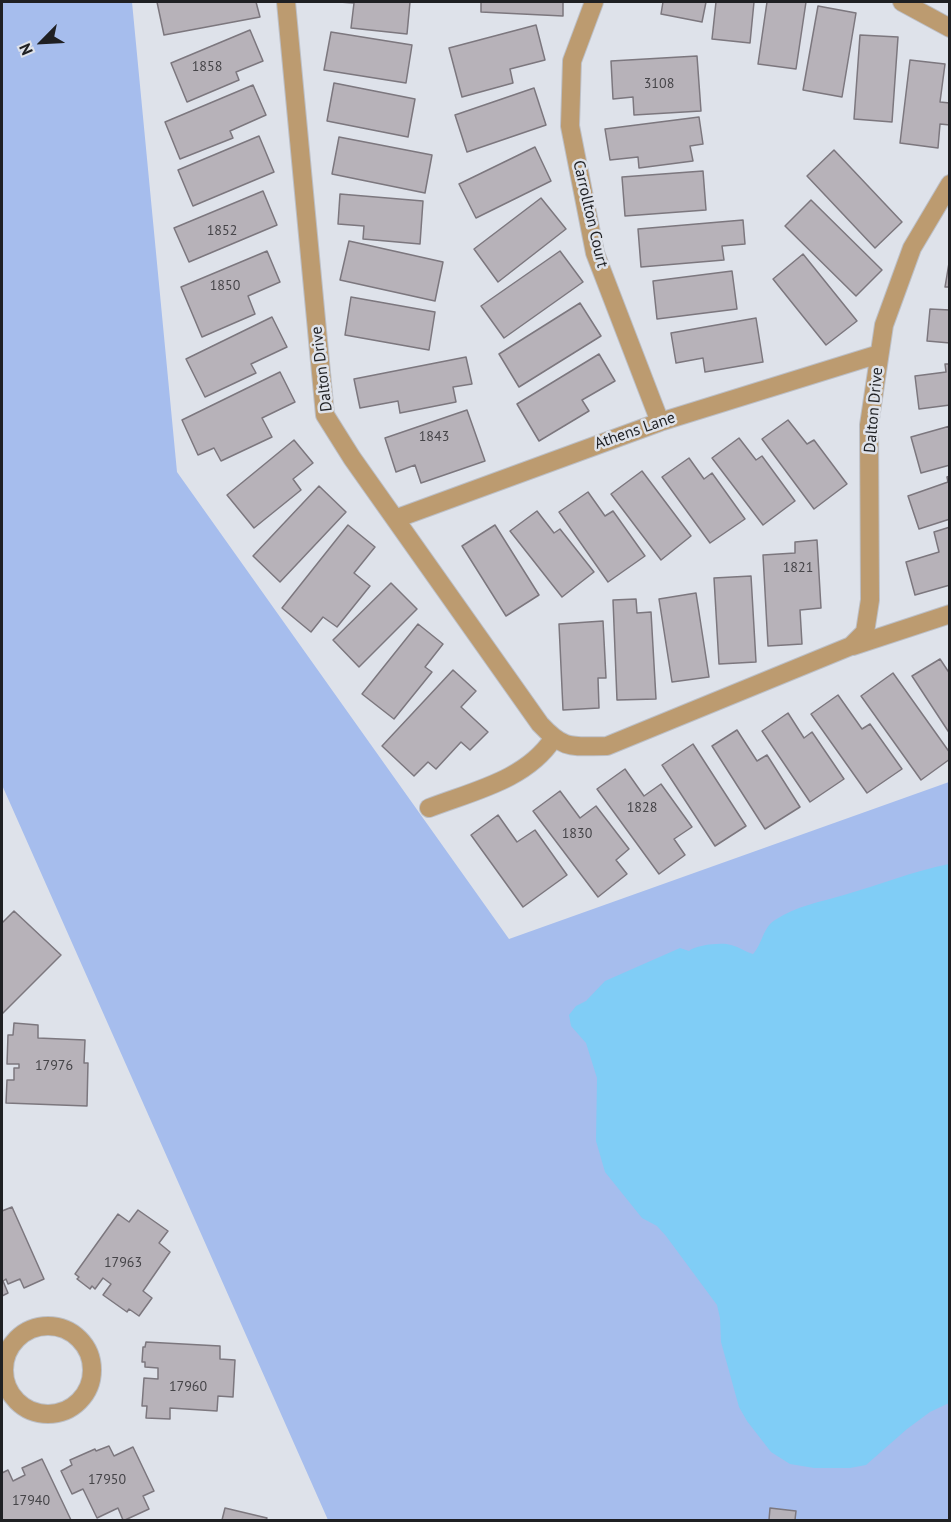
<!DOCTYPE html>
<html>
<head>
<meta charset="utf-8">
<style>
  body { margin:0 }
  #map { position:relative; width:951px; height:1522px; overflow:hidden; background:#dee2ea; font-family:"PT Sans",sans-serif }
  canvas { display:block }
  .frame { position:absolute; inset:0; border:3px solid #1f2023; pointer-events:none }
  .north { position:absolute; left:12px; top:12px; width:60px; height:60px; -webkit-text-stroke:4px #dee2ea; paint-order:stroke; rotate:246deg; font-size:16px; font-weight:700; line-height:24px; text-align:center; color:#1f2023 }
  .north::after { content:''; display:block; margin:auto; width:21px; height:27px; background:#1f2023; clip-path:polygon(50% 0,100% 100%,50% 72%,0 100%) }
</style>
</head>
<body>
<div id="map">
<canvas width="951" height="1522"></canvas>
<div class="frame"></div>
<div class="north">N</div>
</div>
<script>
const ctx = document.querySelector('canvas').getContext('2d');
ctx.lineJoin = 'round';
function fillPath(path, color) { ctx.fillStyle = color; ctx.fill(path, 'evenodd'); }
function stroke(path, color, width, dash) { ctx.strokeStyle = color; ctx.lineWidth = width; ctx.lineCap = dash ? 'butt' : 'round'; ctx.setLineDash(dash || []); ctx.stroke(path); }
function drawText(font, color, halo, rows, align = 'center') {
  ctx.font = font + ' "PT Sans",sans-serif'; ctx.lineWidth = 5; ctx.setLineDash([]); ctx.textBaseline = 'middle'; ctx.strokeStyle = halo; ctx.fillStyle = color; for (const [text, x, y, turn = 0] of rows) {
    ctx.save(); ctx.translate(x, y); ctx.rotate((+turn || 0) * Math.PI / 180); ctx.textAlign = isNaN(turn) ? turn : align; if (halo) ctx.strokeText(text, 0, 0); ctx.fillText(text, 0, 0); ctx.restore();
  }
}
const green = new Path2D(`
  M2 2H132L177 472 509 939 949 782V1520H328L2 785Z`);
const water = new Path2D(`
  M949 864V1403L930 1412 907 1429 866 1465 850 1468H814L790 1464 771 1452 747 1421 739 1407 721 1342 720 1318 717 1305 666 1236 657 1226 642 1218 605 1172 596 1141 597 1078 586 1043 571 1026 569 1015 576 1006 586 1001 605 981 680 948 689 951C696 945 722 942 731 945 740 947 745 952 753 954 762 945 763 927 775 920 796 906 820 902 844 895 879 885 913 871 949 864Z`);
const building = new Path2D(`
  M157 2H256L260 17 164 35Z
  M339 2H410L407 34 351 28 354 3Z
  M481 2H563V16L481 12Z
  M663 2H706L702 22 661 14Z
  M716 2H754L750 43 712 39Z
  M767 2H806L796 69 758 64Z
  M818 6 856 13 842 97 803 90Z
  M536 25 545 60 510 69 513 83 462 97 449 48Z
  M250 30 263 61 236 72 239 80 187 102 171 63Z
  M331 32 412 45 406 83 324 70Z
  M860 35 898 37 892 122 854 119Z
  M697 56 701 111 634 115 633 97 613 99 611 61Z
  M910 60 945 64 940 102 950 103V125L940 124 938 148 900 143Z
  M334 83 415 99 408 137 327 121Z
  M253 85 266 115 230 131 233 138 180 159 165 122Z
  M534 88 546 125 467 152 455 115Z
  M699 117 703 144 690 146 693 161 639 168 638 157 610 160 605 129Z
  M259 136 274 172 193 206 178 170Z
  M339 137 432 155 425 193 332 174Z
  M535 147 551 181 476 218 459 184Z
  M834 150 902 222 875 248 807 176Z
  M703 171 706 210 625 216 622 177Z
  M263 191 277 225 189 262 174 228Z
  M340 194 423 201 420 244 363 239 364 226 338 224Z
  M541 198 566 229 498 282 474 249Z
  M811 200 882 270 856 296 785 226Z
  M743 220 745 244 722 246 724 260 641 267 638 229Z
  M349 241 443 262 435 301 340 280Z
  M267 251 280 282 248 296 255 314 202 337 181 287Z
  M560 251 583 282 504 338 481 306Z
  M803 254 857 321 826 345 773 279Z
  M950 257V287H945Z
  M732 271 737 309 657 319 653 281Z
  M351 297 435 312 429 350 345 335Z
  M580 303 601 336 519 387 499 354Z
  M930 309 950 310V343L927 341Z
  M272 317 287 347 251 364 256 373 205 397 186 359Z
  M756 318 763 362 705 372 703 358 676 363 671 333Z
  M599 354 615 381 582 400 589 411 539 441 517 404Z
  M466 357 472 384 453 387 456 402 400 413 398 401 360 408 354 379Z
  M945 364H950V405L919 409 915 376 946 372Z
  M280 372 295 402 262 418 272 437 221 461 214 448 198 455 182 420Z
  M467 410 485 461 421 483 415 465 396 472 385 438Z
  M788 420 807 444 814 440 847 484 814 509 762 439Z
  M950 426V465L921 473 911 437Z
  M739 438 756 460 762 456 795 501 763 525 712 458Z
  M294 440 313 463 293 479 301 490 254 528 227 495Z
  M689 458 704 479 712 473 745 519 710 543 662 477Z
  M642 471 691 536 661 560 611 494Z
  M950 476V519L919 529 908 496 948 482 947 477Z
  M319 486 346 512 280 582 253 556Z
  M588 492 605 516 613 511 645 556 608 582 559 512Z
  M537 511 554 533 560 529 594 572 562 597 510 531Z
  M348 525 375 547 354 573 370 586 337 627 323 617 311 632 282 608Z
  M495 525 539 595 506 616 462 546Z
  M950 527V585L915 595 906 562 939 552 934 532Z
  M817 540 821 608 800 610 802 644 768 646 763 555 795 553V542Z
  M751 576 756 662 719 664 714 578Z
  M391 583 417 609 359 667 333 640Z
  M696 593 709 677 672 682 659 599Z
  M636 599 637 613 651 612 656 699 617 700 613 600Z
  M603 621 606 678H598L599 708 563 710 559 624Z
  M418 624 443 644 425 667 432 672 394 719 362 694Z
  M940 659 950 674V734L912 676Z
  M453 670 476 691 461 707 488 732 470 750 461 742 436 769 428 762 414 776 382 746Z
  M893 673 950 753V759L921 780 861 696Z
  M838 695 862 729 870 724 902 769 867 793 811 714Z
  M788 713 804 738 812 732 844 779 810 802 762 731Z
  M737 730 757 761 767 755 800 807 765 829 712 746Z
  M693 744 746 826 715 846 662 765Z
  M625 769 644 796 661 784 692 827 674 839 685 855 659 874 597 789Z
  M560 791 580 818 596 806 629 849 616 860 627 874 598 897 533 811Z
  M498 815 517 842 535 830 567 875 523 907 471 835Z
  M14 911 61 955 2 1014V923Z
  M14 1023 38 1025V1038L85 1040 84 1063H88L87 1106 6 1103 7 1080H14V1068H19V1064H7L8 1035H13Z
  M12 1207 44 1279 24 1288 20 1279 8 1284 6 1279 3 1281 8 1293 2 1296V1211Z
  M138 1210 168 1231 159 1243 170 1252 143 1291 152 1298 139 1316 129 1309 127 1312 103 1295 111 1284 103 1278 95 1289 92 1286 90 1289 77 1279 79 1277 75 1274 118 1214 129 1222Z
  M146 1342 220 1346V1359L235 1360 233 1397 218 1396 217 1411 170 1408V1419L146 1418 147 1406H142L144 1378 158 1379V1368L145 1367V1362H142L143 1347H145Z
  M109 1446 114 1456 133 1447 154 1491 143 1496 149 1509 125 1520H123L118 1508 97 1518 83 1489 72 1494 61 1471 72 1465 70 1460 95 1449 96 1451Z
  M42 1459 71 1520H2V1473L8 1470 13 1481 25 1475 22 1468Z
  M225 1508 267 1518 266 1520H222Z
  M770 1508 796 1511 795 1520H769Z`);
const street = new Path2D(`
  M286 2 325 415 352 458 540 724C565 751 572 746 607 746L851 646 865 632 870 600 869 425 884 325 912 248 950 184
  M594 2 572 61 570 126 595 253 660 422
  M902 2 950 28
  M395 519 660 422 879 354
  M853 646 950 614
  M429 808C473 791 526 780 553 739
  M4 1370a44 44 0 1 1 88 0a44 44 0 1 1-88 0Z`);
const numberNames = [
  ["1858",207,67],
  ["3108",659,84],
  ["1852",222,231],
  ["1850",225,286],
  ["1843",434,437],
  ["1821",798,568],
  ["1828",642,808],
  ["1830",577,834],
  ["17976",54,1066],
  ["17963",123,1263],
  ["17960",188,1387],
  ["17950",107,1480],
  ["17940",31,1501]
];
const streetNames = [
  ["Carrollton Court",590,214,77],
  ["Dalton Drive",322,369,-97],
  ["Dalton Drive",874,410,-85],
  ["Athens Lane",635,431,-19]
];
fillPath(green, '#a6bded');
fillPath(water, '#80cdf6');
fillPath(building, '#b7b2b9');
stroke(building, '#7c777e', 1.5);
stroke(street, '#bcbfc6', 20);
stroke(street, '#bc9b70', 18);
drawText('14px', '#454448', null, numberNames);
drawText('16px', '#1f2023', '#dee2ea', streetNames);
</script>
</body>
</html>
